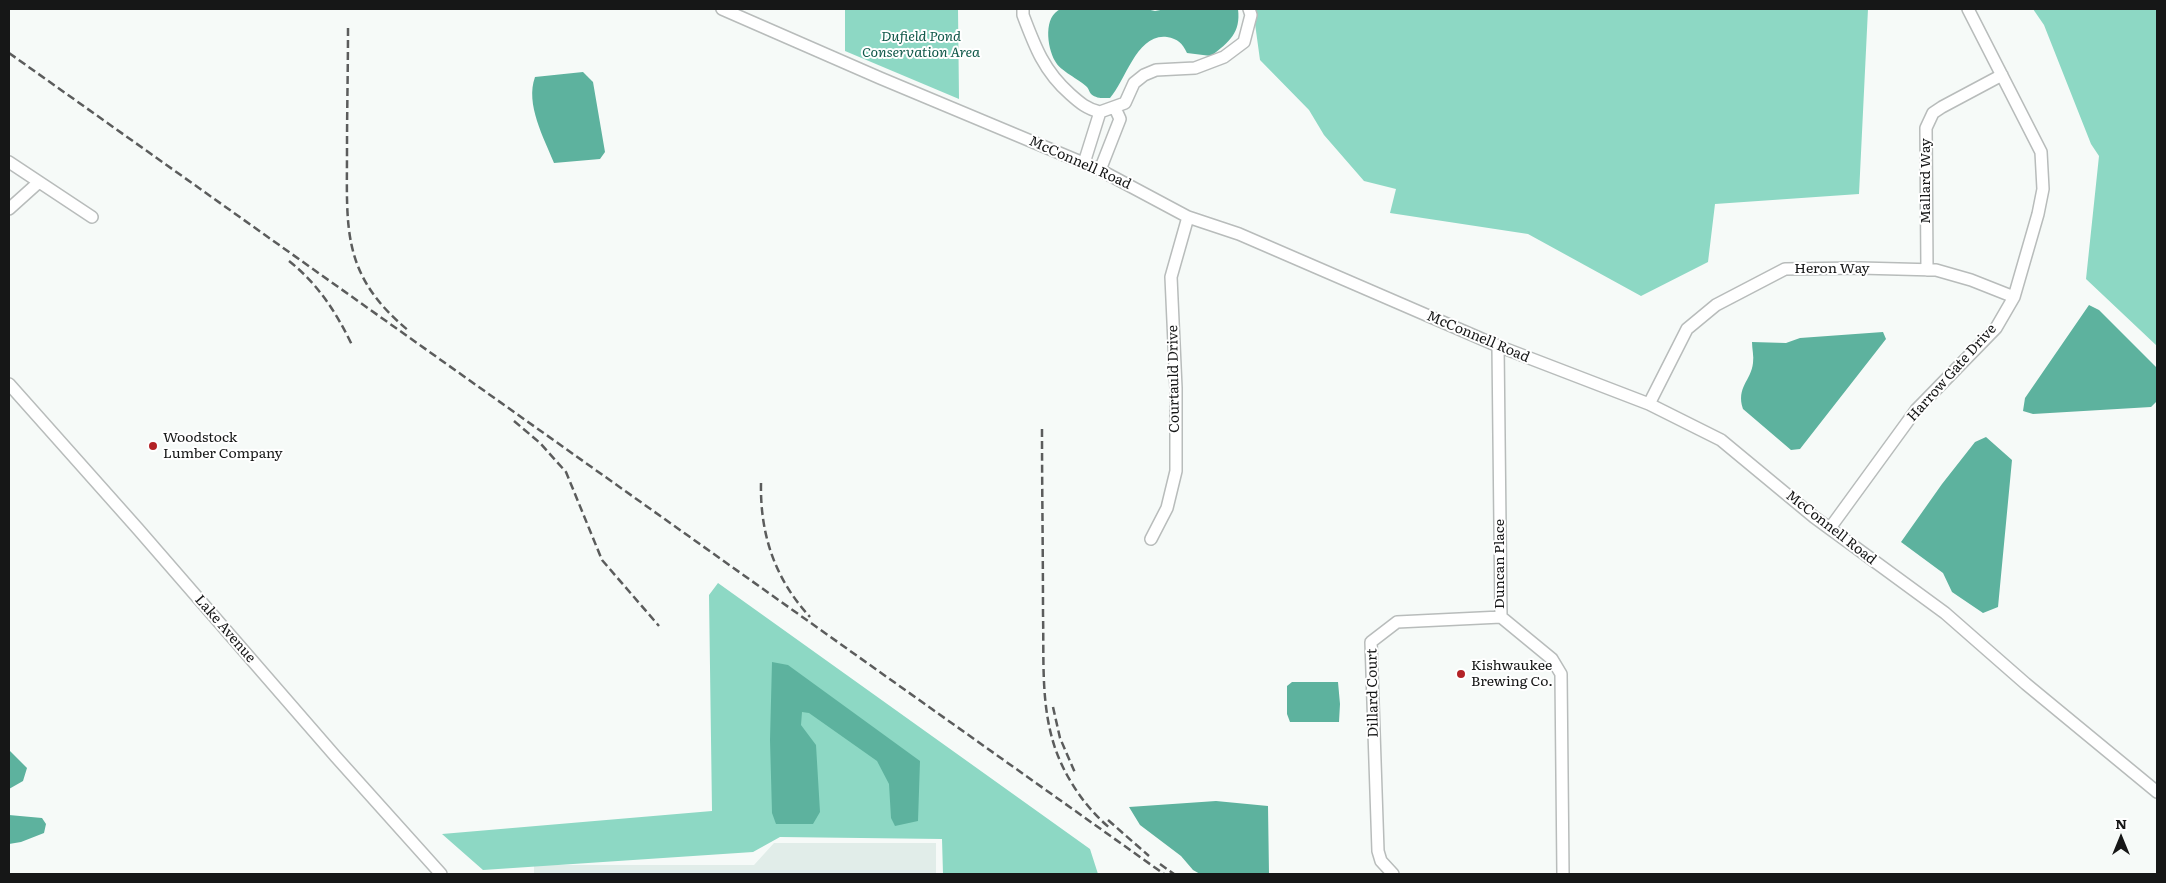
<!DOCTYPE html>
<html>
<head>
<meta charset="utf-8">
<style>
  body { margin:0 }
  #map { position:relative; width:2166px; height:883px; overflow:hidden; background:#f6faf8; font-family:Literata,serif }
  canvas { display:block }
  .frame { position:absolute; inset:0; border:10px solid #161717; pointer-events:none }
  .north { position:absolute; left:2096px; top:813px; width:50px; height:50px; -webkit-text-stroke:4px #fff; paint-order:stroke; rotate:0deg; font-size:14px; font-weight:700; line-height:20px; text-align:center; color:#161717 }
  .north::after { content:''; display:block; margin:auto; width:18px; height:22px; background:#161717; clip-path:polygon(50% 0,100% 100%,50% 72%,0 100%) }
</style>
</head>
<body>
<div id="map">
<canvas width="2166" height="883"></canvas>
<div class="frame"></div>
<div class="north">N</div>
</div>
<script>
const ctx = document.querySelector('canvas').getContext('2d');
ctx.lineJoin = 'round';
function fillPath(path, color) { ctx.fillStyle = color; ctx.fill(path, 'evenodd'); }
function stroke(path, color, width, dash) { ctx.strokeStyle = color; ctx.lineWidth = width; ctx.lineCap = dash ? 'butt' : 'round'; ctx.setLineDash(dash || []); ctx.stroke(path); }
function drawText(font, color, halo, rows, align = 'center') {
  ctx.font = font + ' Literata,serif'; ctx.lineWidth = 4; ctx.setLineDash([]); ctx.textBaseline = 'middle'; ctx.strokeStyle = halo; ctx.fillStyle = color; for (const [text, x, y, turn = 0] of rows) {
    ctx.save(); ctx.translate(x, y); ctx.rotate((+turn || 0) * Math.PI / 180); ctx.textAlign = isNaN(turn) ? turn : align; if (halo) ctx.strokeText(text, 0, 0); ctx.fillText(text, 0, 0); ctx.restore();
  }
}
const built = new Path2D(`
  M774 843H936V874H534V865H754Z`);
const green = new Path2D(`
  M845 9H958L959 99 845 51Z
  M1253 9H1868L1859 194 1715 204 1708 262 1641 296 1528 234 1390 213 1396 189 1364 181 1324 135 1309 110 1260 60Z
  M2033 9H2157V346L2086 279 2099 156 2091 144 2044 25Z
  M718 583 1090 849 1098 874H943L942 839 780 837 753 852 483 870 442 834 712 811 709 595Z`);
const water = new Path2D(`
  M1061 9H1146L1155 11 1166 9H1238C1241 33 1229 42 1211 56L1187 53C1182 43 1178 39 1167 37 1137 33 1126 80 1110 98 1103 98 1097 99 1091 94 1089 92 1089 89 1087 87 1079 79 1060 71 1055 61 1047 47 1043 16 1061 9Z
  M583 72 593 82 605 152 600 159 554 163C544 138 525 104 535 77Z
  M2089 305 2099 310 2157 368V401L2151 407 2033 414 2023 411 2025 398Z
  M1883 332 1886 339 1800 449 1791 450 1743 409C1736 387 1751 381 1753 363 1754 356 1752 349 1752 342L1786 343 1800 338Z
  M1986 437 2012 460 1998 607 1983 613 1952 592 1943 573 1901 542 1942 484 1975 442Z
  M772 662 788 665 920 761 918 821 895 826 891 818 889 784 877 761 809 713 802 712 801 725 816 745 820 812 813 824H776L772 813 770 740Z
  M1292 682H1338L1340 704 1339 722H1290L1287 714V686Z
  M9 750 27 768 23 781 9 789Z
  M1216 801 1268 806 1269 874H1200L1193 870 1181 856 1140 825 1129 807Z
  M9 815 42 818 46 824 44 833 21 842 9 844Z`);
const minor = new Path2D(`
  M722 9 880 78 1100 170 1188 217 1239 234 1498 346 1649 404 1721 440 1814 517 1945 613 2026 684 2157 792
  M1023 9V15C1035 47 1044 71 1070 94 1080 103 1087 109 1100 112
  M1100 112 1125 103 1134 83 1144 75 1156 70 1195 68 1224 57 1244 42 1251 15 1249 9
  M9 162 92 217
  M1084 163 1100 112
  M1100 170 1120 119 1115 108
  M9 209 39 182
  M1927 270 1926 128 1933 113 1942 107 2002 75
  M1498 346 1501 617
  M9 384 138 529 336 757 441 874
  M1649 404 1687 329 1716 305 1785 269 1860 268 1936 270 1971 280 2014 297
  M1830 528 1916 410 1996 328 2014 297 2038 214 2043 189 2041 152 1968 9
  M1151 539 1167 508 1176 471V388L1171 277 1188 217
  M1501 617 1552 659 1561 674 1563 874
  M1393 874 1381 861 1378 851 1371 642 1397 622 1501 617`);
const rail = new Path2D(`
  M348 28C348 69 347 109 347 150 347 229 341 275 409 331
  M9 53 1164 874
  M289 261C318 284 336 312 352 345
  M514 421 540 443 566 472 602 560 659 626
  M1042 429C1042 490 1043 552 1043 614 1044 655 1041 698 1052 738 1061 772 1084 807 1111 829
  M761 483C760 535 775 579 810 617
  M1053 707 1060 738 1076 775
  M1108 820 1149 856
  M1160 864 1174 874`);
const markers = [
  [153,446,5,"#b32226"],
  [1461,674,5,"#b32226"]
];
const parkNames = [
  ["Dufield Pond",921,37],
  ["Conservation Area",921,53]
];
const streetNames = [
  ["McConnell Road",1080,163,24],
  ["Mallard Way",1926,181,-90],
  ["Heron Way",1832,269],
  ["McConnell Road",1478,337,23],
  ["Harrow Gate Drive",1952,373,-48],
  ["Courtauld Drive",1174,379,-91],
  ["McConnell Road",1831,528,38],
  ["Duncan Place",1500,564,-90],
  ["Lake Avenue",225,629,49],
  ["Dillard Court",1373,693,-91]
];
const poiNames = [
  ["Woodstock",163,438],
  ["Lumber Company",163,454],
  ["Kishwaukee",1471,666],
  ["Brewing Co.",1471,682]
];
fillPath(built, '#e1ede9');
fillPath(green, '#8dd8c4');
fillPath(water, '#5db29e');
stroke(minor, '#b8bcbb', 14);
stroke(minor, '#fff', 11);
stroke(rail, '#5b5c5c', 2.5, [8, 4]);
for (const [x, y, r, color] of markers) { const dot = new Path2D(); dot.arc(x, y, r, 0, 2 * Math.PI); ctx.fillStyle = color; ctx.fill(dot); stroke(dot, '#fff', 2); }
drawText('italic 14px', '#105849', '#fff', parkNames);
drawText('14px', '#161717', '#fff', streetNames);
drawText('14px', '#161717', '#fff', poiNames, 'left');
</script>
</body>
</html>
